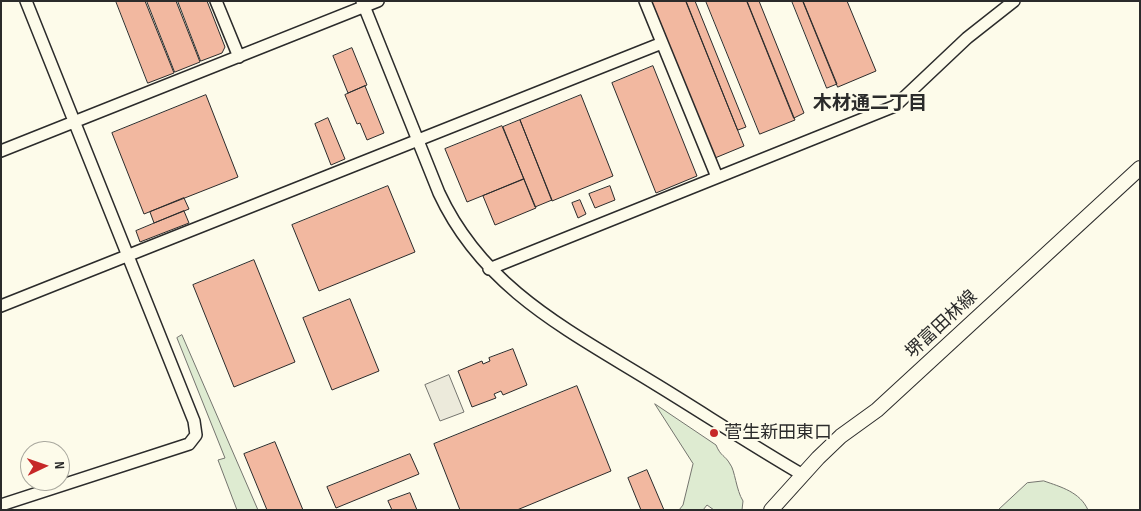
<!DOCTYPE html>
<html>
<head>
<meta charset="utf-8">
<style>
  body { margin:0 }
  #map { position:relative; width:1141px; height:511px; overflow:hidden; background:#fdfbea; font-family:"Sofia Sans Condensed",sans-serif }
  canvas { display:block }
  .frame { position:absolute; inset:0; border:2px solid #2b2b2b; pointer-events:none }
  .north { position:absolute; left:20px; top:441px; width:50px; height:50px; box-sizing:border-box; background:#fdfbea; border:1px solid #a9a89e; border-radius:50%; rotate:87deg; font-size:14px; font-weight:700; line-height:20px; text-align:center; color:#2b2b2b }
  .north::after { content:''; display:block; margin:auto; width:18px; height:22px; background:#c62828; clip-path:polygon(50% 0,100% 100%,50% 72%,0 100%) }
</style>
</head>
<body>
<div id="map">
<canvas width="1141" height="511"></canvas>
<div class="frame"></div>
<div class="north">N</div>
</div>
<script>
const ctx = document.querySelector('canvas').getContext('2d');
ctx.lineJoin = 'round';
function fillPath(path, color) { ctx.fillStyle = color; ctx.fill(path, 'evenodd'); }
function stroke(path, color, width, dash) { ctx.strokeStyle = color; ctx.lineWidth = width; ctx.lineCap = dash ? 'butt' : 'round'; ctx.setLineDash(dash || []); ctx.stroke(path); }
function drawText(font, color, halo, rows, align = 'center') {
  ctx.font = font + ' "Sofia Sans Condensed","Noto Sans JP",sans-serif'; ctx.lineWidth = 4; ctx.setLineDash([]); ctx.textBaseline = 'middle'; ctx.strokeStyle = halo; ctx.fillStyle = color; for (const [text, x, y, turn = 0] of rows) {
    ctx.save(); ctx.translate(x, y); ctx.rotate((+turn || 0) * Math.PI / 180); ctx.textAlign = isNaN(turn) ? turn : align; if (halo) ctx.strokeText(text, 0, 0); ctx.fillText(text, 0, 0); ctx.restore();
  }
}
const green = new Path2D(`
  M182 335 258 510H237L218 460 225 458 177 338Z
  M655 404 716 445C721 457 725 455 730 464 735 470 736 490 743 501L742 510H714L707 505 703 510H679L683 505 693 464Z
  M1044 481C1061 487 1080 492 1088 510H998L1027 483Z`);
const parking = new Path2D(`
  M449 375 464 412 440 421 425 385Z`);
const building = new Path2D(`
  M116 1H145L174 73 148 83Z
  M147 1H176L200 62 175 72Z
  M178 1H207L225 47 222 53 201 61Z
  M652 1H686L744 146 715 158Z
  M686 1H695L746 127 738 130Z
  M706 1H747L795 120 760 134Z
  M747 1H759L804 113 794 118Z
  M792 1H803L837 84 827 88Z
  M803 1H847L876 71 838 87Z
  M352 48 367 85 348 93 333 56Z
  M653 66 697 176 656 193 612 83Z
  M365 86 384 133 367 140 360 123 357 124 345 95Z
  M206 95 238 177 144 214 112 133Z
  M581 95 613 176 552 201 520 120Z
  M328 118 345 159 331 165 315 124Z
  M520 120 552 200 535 207 503 127Z
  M502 126 524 179 467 202 445 149Z
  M524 179 536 208 495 225 483 196Z
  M388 186 415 252 319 291 292 225Z
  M610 186 615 200 595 208 589 194Z
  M184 198 189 209 154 223 150 212Z
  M580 200 586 214 578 218 572 203Z
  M184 211 189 223 140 242 136 231Z
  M254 260 295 362 234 387 193 285Z
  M350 299 379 371 332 390 303 318Z
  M513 349 527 385 503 395 501 391 494 394 496 398 472 407 458 371 482 361 483 364 490 361 489 358Z
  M577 386 611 471 517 510H460L434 444Z
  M275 442 303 510H267L244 454Z
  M410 454 419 474 336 508 327 487Z
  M647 470 664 510H641L628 478Z
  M410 493 417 510H392L388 501Z`);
const tertiary = new Path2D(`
  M216 1 239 57
  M362 1 439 193C484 290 570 331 657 385 706 415 753 446 803 475
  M645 1 717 177
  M1 151 378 1
  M489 269 895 106 967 38 1014 1
  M1 306 662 43
  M1 505 189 444 196 435 194 421 26 1`);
const primary = new Path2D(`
  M771 510 818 458 841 436 877 410 1140 168`);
const markers = [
  [714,433,5,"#c62828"]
];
const streetNames = [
  ["堺富田林線",942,325,-43]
];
const poiNames = [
  ["菅生新田東口",724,433]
];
const neighbourhoodNames = [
  ["木材通二丁目",870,104]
];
fillPath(green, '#deebd1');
stroke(green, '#74746e', 1);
fillPath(parking, '#eceadb');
stroke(parking, '#74746e', 1);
fillPath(building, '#f2b8a0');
stroke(building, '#2b2b2b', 1);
stroke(tertiary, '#2b2b2b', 14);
stroke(primary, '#2b2b2b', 16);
stroke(tertiary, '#fdfbea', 11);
stroke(primary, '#fdfbea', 14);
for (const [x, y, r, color] of markers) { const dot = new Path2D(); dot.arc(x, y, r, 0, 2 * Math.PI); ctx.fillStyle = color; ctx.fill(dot); stroke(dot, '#fdfbea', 2); }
drawText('18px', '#2b2b2b', '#fdfbea', streetNames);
drawText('18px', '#2b2b2b', '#fdfbea', poiNames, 'left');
drawText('bold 19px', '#2b2b2b', '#fdfbea', neighbourhoodNames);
</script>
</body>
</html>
